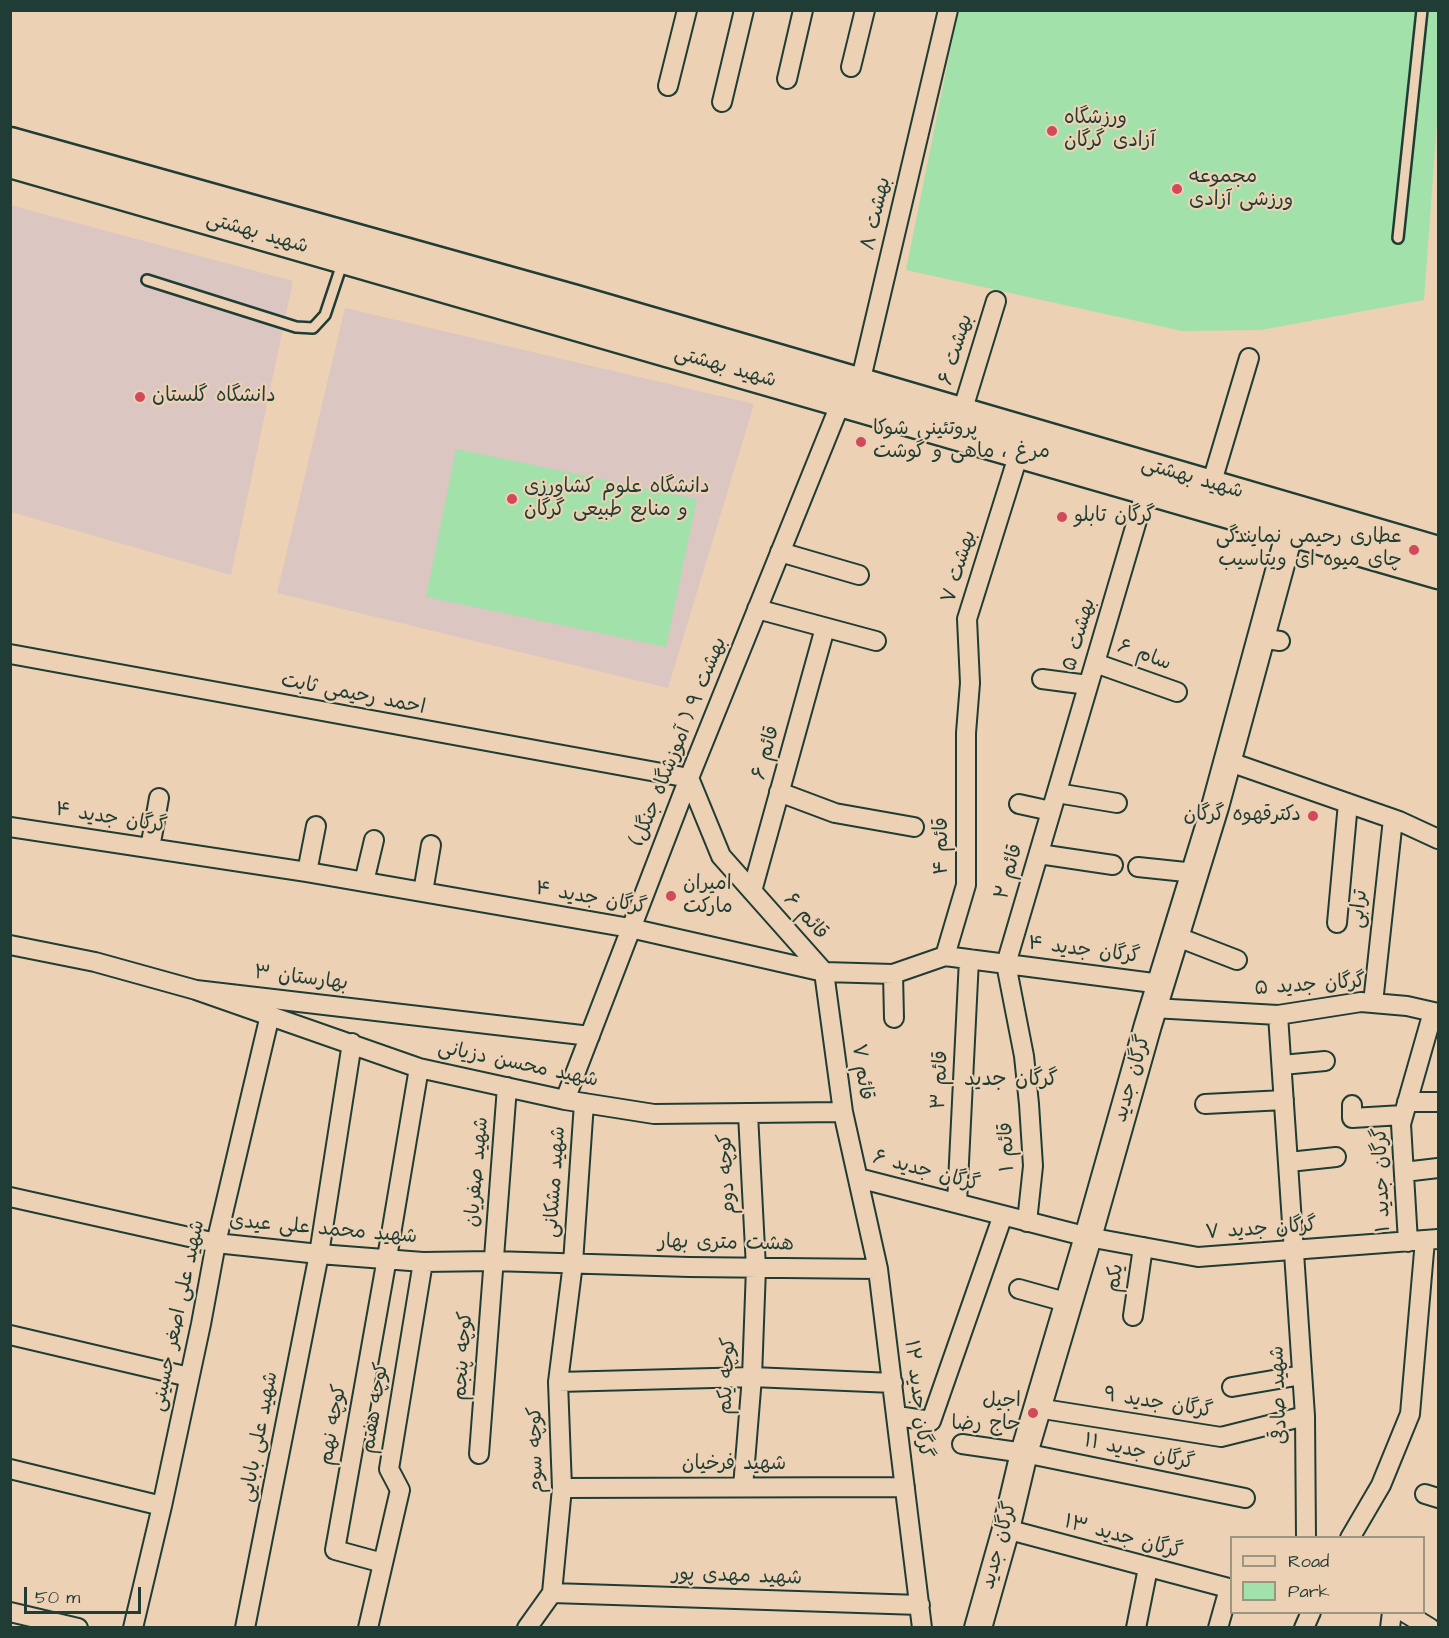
<!DOCTYPE html>
<html>
<head>
<meta charset="utf-8">
<style>
  body { margin:0 }
  #map { position:relative; width:1449px; height:1638px; overflow:hidden; background:#edd1b4; font-family:"Architects Daughter",sans-serif }
  canvas { display:block }
  .frame { position:absolute; inset:0; border:12px solid #1f3d34; pointer-events:none }
  .legend { position:absolute; left:1230px; top:1536px; width:195px; height:78px; box-sizing:border-box; background:#edd1b4; border:2px solid #9b9681; margin:0; padding:8px 10px; list-style:none; font-size:18px; color:#1f3d34 }
  .legend li { display:flex; align-items:center; gap:12px; height:30px }
  .legend b { width:30px; border:2px solid #9b9681 }
  .scale { position:absolute; left:24px; top:1587px; width:117px; height:27px; box-sizing:border-box; border:3px solid #1f3d34; border-top:0; padding-left:8px; font-size:18px; line-height:21px; white-space:nowrap; color:#1f3d34; -webkit-text-stroke:4px #edd1b4; paint-order:stroke }
</style>
</head>
<body>
<div id="map">
<canvas width="1449" height="1638"></canvas>
<div class="frame"></div>
<ul class="legend">
<li><b style="height:8px;background:#edd1b4"></b>Road</li>
<li><b style="height:16px;background:#a2e1aa"></b>Park</li>
</ul>
<div class="scale">50 m</div>
</div>
<script>
const ctx = document.querySelector('canvas').getContext('2d');
ctx.lineJoin = 'round';
function fillPath(path, color) { ctx.fillStyle = color; ctx.fill(path, 'evenodd'); }
function stroke(path, color, width, dash) { ctx.strokeStyle = color; ctx.lineWidth = width; ctx.lineCap = dash ? 'butt' : 'round'; ctx.setLineDash(dash || []); ctx.stroke(path); }
function drawText(font, color, halo, rows, align = 'center') {
  ctx.font = font + ' "Architects Daughter","Playpen Sans Arabic",sans-serif'; ctx.lineWidth = 4.5; ctx.setLineDash([]); ctx.textBaseline = 'middle'; ctx.strokeStyle = halo; ctx.fillStyle = color; for (const [text, x, y, turn = 0] of rows) {
    ctx.save(); ctx.translate(x, y); ctx.rotate((+turn || 0) * Math.PI / 180); ctx.textAlign = isNaN(turn) ? turn : align; if (halo) ctx.strokeText(text, 0, 0); ctx.fillText(text, 0, 0); ctx.restore();
  }
}
const built = new Path2D(`
  M10 205 293 281 231 575 11 512Z
  M345 308 754 404 668 688 277 593Z`);
const green = new Path2D(`
  M958 11H1438V109L1424 300 1261 330 1182 331 906 270Z
  M456 449 697 499 666 647 426 597Z`);
const lane = new Path2D(`
  M1398 238 1422 10
  M147 280 296 327 313 328 325 315 343 261`);
const street = new Path2D(`
  M851 67 865 10
  M787 79 803 10
  M668 86 687 10
  M722 102 744 10
  M860 383 948 10
  M962 412 996 301
  M1211 485 1249 358
  M780 552 859 575
  M757 609 876 641
  M1260 638 1280 641
  M10 654 689 778 721 856 824 972
  M1095 663 1177 692
  M1042 679 1088 685
  M1227 761 1399 821 1438 839
  M779 792 835 813 914 827
  M1057 793 1117 803
  M1019 804 1051 811
  M10 827 307 872 630 928 824 972 893 974 945 956 1161 984
  M150 848 159 798
  M1039 854 1113 865
  M1138 867 1195 873
  M307 872 316 826
  M364 882 374 840
  M752 891 825 628
  M423 892 431 845
  M1337 923 1348 803
  M1175 936 1237 960
  M10 945 95 962 196 990 590 1036
  M945 956 966 885V733L970 683 967 619 1019 453
  M824 972 843 1112 878 1269 922 1628
  M893 974 894 1018
  M196 990 419 1068 565 1100 654 1114 843 1112
  M1373 1003 1393 819
  M1153 1008 1278 1015 1361 1002 1407 1006 1438 1013
  M1278 1015 1305 1416 1306 1538
  M1282 1065 1325 1061
  M565 1100 689 778 841 402
  M1407 1102H1438
  M1205 1104 1284 1100
  M1352 1105V1118L1403 1115
  M1289 1162 1336 1157
  M1404 1172 1438 1168
  M858 1178 1088 1237 1198 1257 1438 1239
  M10 1197 216 1243 319 1254 423 1262 493 1261 689 1267 878 1269
  M957 1203 969 959
  M1027 1222 1033 1166 1029 1104 1024 1056 1006 964 1146 490
  M1408 1242 1401 1124 1433 1012
  M1019 1289 1069 1303
  M1133 1316 1143 1247
  M10 1335 189 1377
  M558 1382 752 1377 893 1383
  M1232 1387 1302 1375
  M1037 1408 1221 1437 1305 1416
  M897 1416 931 1421 1003 1215
  M962 1444 1024 1453 1245 1498
  M479 1454 507 1087
  M10 1469 162 1506
  M743 1487 752 1377 756 1268 748 1114
  M562 1488 905 1487
  M1425 1494 1438 1498
  M1006 1529 1232 1589
  M1350 1538 1381 1485 1410 1414 1425 1240
  M383 1563 335 1550 387 1258 419 1068
  M552 1593 920 1605
  M10 1612 78 1628
  M1404 1612 1430 1628
  M133 1628 162 1506 201 1324 216 1243 270 1015
  M245 1628 319 1254 352 1043
  M368 1628 400 1490 389 1469 423 1262
  M527 1628 552 1593 562 1488 558 1382 573 1263 584 1103
  M1136 1628 1148 1568
  M1218 1628 1229 1589
  M1304 1628 1311 1612
  M1390 1628 1392 1612`);
const secondary = new Path2D(`
  M978 1628 1006 1529 1024 1453 1088 1237 1148 1025 1215 807 1290 531`);
const primary = new Path2D(`
  M10 142 576 300 1438 551
  M10 163 1438 574`);
const markers = [
  [1052,131,6,"#d1495b"],
  [1177,189,6,"#d1495b"],
  [140,397,6,"#d1495b"],
  [861,442,6,"#d1495b"],
  [512,499,6,"#d1495b"],
  [1062,517,6,"#d1495b"],
  [1414,550,6,"#d1495b"],
  [1313,816,6,"#d1495b"],
  [671,896,6,"#d1495b"],
  [1033,1413,6,"#d1495b"]
];
const poiNames = [
  ["ورزشگاه",1064,119],
  ["آزادی گرگان",1064,142],
  ["مجموعه",1189,178],
  ["ورزشی آزادی",1189,201],
  ["دانشگاه گلستان",152,397],
  ["پروتئینی شوکا",873,430],
  ["مرغ‌ ، ماهی و گوشت",873,453],
  ["دانشگاه علوم کشاورزی",524,488],
  ["و منابع طبیعی گرگان",524,511],
  ["گرگان تابلو",1074,517],
  ["عطاری رحیمی نمایندگی",1402,538,"right"],
  ["چای میوه ای ویتاسیب",1402,561,"right"],
  ["دکترقهوه گرگان",1301,816,"right"],
  ["امیران",683,885],
  ["مارکت",683,908],
  ["اجیل",1021,1402,"right"],
  ["حاج رضا",1021,1425,"right"]
];
const streetNames = [
  ["۸ بهشت",877,214,-77],
  ["شهید بهشتی",257,234,16],
  ["۶ بهشت",957,350,-73],
  ["شهید بهشتی",725,368,16],
  ["شهید بهشتی",1192,479,16],
  ["بهشت ۷",960,567,-73],
  ["بهشت ۵",1080,635,-74],
  ["۶ سام",1144,656,20],
  ["احمد رحیمی ثابت",353,695,11],
  ["بهشت ۹ ( آموزشگاه جنگل)",680,742,-68],
  ["قائم ۶",767,753,-74],
  ["گرگان جدید ۴",111,819,9],
  ["قائم ۴",943,846,-90],
  ["۲ قائم",1010,872,-74],
  ["گرگان جدید ۴",591,899,10],
  ["ترابی",1360,909,-84],
  ["۶ قائم",805,917,48],
  ["گرگان جدید ۴",1084,951,7],
  ["بهارستان ۳",301,979,7],
  ["گرگان جدید ۵",1310,986,-4],
  ["شهید محسن دزیانی",518,1065,12],
  ["۷ قائم",861,1072,82],
  ["گرگان جدید",1133,1079,-74],
  ["۳ قائم",941,1080,-87],
  ["۱ قائم",1008,1147,-92],
  ["شهید صفریان",478,1172,-85],
  ["گرگان جدید ۶",926,1172,15],
  ["کوچه دوم",728,1174,-93],
  ["گرگان جدید ۱",1383,1180,-92],
  ["شهید مشکانی",556,1182,-86],
  ["شهید محمد علی عیدی",323,1230,5],
  ["گرگان جدید ۷",1261,1230,-4],
  ["هشت متری بهار",726,1244,1],
  ["یکم",1116,1278,-81],
  ["شهید علی اصغر حسینی",179,1316,-78],
  ["کوچه پنجم",464,1356,-86],
  ["کوچه یکم",728,1376,-87],
  ["شهید صادقی",1280,1395,-92],
  ["گرگان جدید ۱۲",917,1399,83],
  ["گرگان جدید ۹",1158,1404,9],
  ["کوچه هفتم",376,1408,-81],
  ["کوچه نهم",334,1425,-80],
  ["شهید علی بابایی",260,1437,-79],
  ["کوچه سوم",537,1450,-91],
  ["گرگان جدید ۱۱",1139,1453,12],
  ["شهید فرخیان",734,1465],
  ["گرگان جدید ۱۳",1123,1538,15],
  ["گرگان جدید",1000,1546,-75],
  ["شهید مهدی پور",737,1577,2]
];
const neighbourhoodNames = [
  ["گرگان جدید",1011,1081]
];
fillPath(built, '#dbc6c1');
fillPath(green, '#a2e1aa');
stroke(lane, '#1f3d34', 14);
stroke(street, '#1f3d34', 22);
stroke(secondary, '#1f3d34', 30);
stroke(primary, '#1f3d34', 33);
stroke(lane, '#edd1b4', 9);
stroke(street, '#edd1b4', 18);
stroke(secondary, '#edd1b4', 26);
stroke(primary, '#edd1b4', 28);
for (const [x, y, r, color] of markers) { const dot = new Path2D(); dot.arc(x, y, r, 0, 2 * Math.PI); ctx.fillStyle = color; ctx.fill(dot); stroke(dot, '#edd1b4', 2); }
drawText('20px', '#1f3d34', '#edd1b4', poiNames, 'left');
drawText('20px', '#1f3d34', '#edd1b4', streetNames);
drawText('21px', '#1f3d34', '#edd1b4', neighbourhoodNames);
</script>
</body>
</html>
